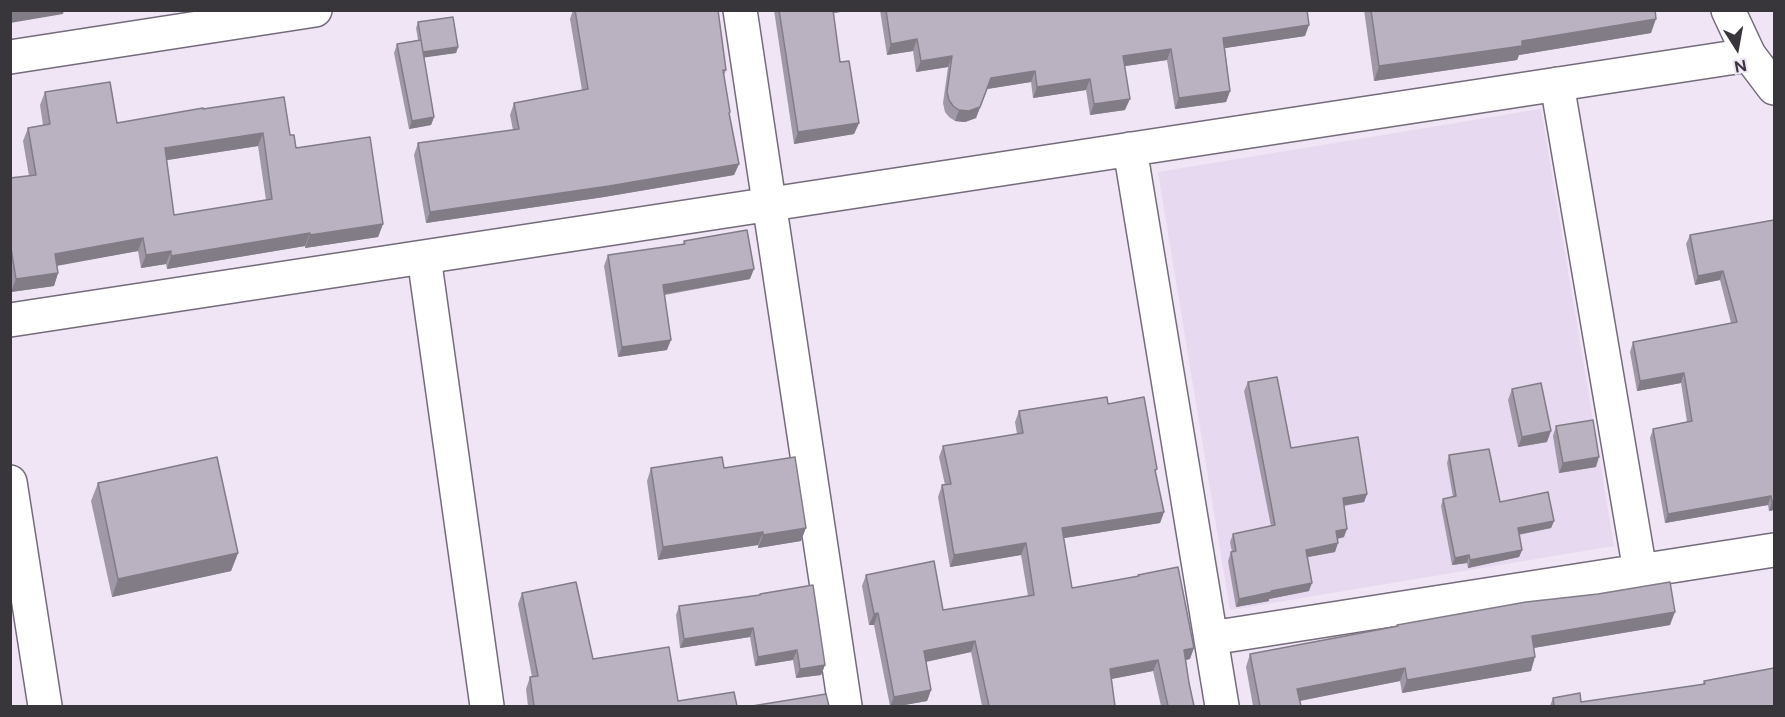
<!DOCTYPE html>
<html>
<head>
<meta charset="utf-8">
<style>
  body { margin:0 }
  #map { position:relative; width:1785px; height:717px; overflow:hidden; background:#efe5f5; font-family:Figtree,sans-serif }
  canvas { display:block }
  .frame { position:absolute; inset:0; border:12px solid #38353b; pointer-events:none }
  .north { position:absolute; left:1707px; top:18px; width:60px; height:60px; -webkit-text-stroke:4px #efe5f5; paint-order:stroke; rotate:169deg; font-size:16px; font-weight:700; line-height:24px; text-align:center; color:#38353b }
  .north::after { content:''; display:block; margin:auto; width:21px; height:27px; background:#38353b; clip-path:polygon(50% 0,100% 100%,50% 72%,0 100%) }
</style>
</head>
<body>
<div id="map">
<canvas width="1785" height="717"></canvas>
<div class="frame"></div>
<div class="north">N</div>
</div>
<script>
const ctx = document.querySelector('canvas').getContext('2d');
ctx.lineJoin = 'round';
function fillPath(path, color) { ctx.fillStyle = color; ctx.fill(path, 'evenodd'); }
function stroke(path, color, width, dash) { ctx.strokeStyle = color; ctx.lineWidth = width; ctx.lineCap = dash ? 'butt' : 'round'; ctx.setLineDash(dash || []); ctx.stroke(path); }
const built = new Path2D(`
  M1541 109 1614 546 1230 610 1158 172Z`);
const minor = new Path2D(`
  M740 10 845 706
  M10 57 315 10
  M1557 84 1640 571
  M1130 149 1222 706
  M424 257 487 706
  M10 320 1749 55
  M10 482 45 706
  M1211 638 1774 550`);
const major = new Path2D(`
  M1728 10 1749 55 1774 88`);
const wall = new Path2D(`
  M573 10H718L726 70 724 75 729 115 739 164 734 175 604 197 426 223 414 155 418 143 513 130 510 115 514 103 582 90 570 19Z
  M774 10H852L833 13 840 62 859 123 854 134 794 144Z
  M880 10H1307L1305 36 1225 48 1230 91 1226 102 1175 109 1167 60 1125 66V110L1090 115 1086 90 1033 98 1031 82 987 89 976 118 965 122 955 121 949 117 945 112 943 103 948 67 916 72 913 51 887 55Z
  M1364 10H1655L1651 33 1519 55 1517 60 1374 81Z
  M418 22 458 47 456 53 424 57 434 117 431 125 409 129 394 53 397 44 418 40 416 28Z
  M45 92 117 123 203 109 290 135 296 148 383 224 378 237 305 248V246L167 269 166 264 141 268 138 251 57 265 58 273 54 286 11 292 10 287V178L29 176 23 141 28 128 43 125 40 105ZM258 146 266 200 174 215 167 160Z
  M1774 220V510L1769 511 1768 505 1665 523 1650 438 1653 429 1687 422 1681 383 1637 391 1630 352 1633 342 1731 323 1720 280 1695 285 1686 244 1690 235Z
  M684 241 750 279 665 295 667 350 618 357 604 266 608 255 683 244Z
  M1248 382 1291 448 1367 494 1364 502 1344 506V537L1337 539 1335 552 1307 557 1309 591 1269 599V601L1236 607 1228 561 1231 552H1232L1230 542 1233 534 1271 526 1244 391Z
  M1512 389 1547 442 1518 447 1508 400Z
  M1108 404 1157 469 1155 473 1164 512 1160 523 1064 538 1072 588 1138 577V575L1190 659 1186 660 1189 683 1194 706H1161L1153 671 1111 679 1115 706H982L971 652 926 662 931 690 927 701 899 706H890L874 625H869L862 586 866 575 943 610 1028 596 1021 555 950 567 938 497 942 485H945L939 457 943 446 1017 434 1015 422 1019 411Z
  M1556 426 1596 467 1559 473 1553 436Z
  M1449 455 1500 502 1554 521 1551 528 1519 535 1522 550 1519 557 1468 568 1467 563 1452 565 1441 506 1443 499 1453 497 1447 463Z
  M651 468H724L801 541 758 548V545L658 560 647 481Z
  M98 483 238 553 231 571 112 597 91 501Z
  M522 593 593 659 678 701 737 706H528L526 689 530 677H532L518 604Z
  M760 594 825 665 821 675 796 678 793 660 755 666 750 637 680 648 676 615 679 606 760 595Z
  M1397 625H1670L1534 648 1531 671 1402 693 1400 681 1300 701 1301 706H1253L1246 667 1250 654 1397 627Z
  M1704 681 1774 706H1550L1553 698 1581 702 1703 684Z`);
const shadedWall = new Path2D(`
  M26 10H64L63 14 10 23V13Z
  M829 10H852L828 14Z
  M1656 19 1651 33 1519 55 1517 60 1374 81 1379 66 1522 41Z
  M1309 25 1305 36 1219 49 1223 38Z
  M917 39 913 51 887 55 891 44Z
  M458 47 456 53 421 58 423 52Z
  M1171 49 1167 60 1119 67 1123 56Z
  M952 56 948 67 916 72 921 61Z
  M1035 71 1031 82 987 89 976 118 965 122 955 121 959 110 991 78Z
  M1090 79 1086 90 1033 98 1037 87Z
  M1230 91 1226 102 1175 109 1179 98Z
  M1130 99 1125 110 1090 115 1094 104Z
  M434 117 431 125 409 129 412 121Z
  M859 123 854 134 794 144 798 132Z
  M263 133 258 146 161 161 165 148Z
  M739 164 734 175 604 197 426 223 430 212Z
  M383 224 378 237 305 248 310 235Z
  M310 233 305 246 167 269 171 256Z
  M143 238 138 251 51 267 55 254Z
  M171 251 166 264 141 268 146 255Z
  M754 269 750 279 659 295 663 285Z
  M1723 271 1720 280 1695 285 1698 276Z
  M58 273 54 286 11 292 16 279Z
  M671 340 667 350 618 357 622 347Z
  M1684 373 1681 383 1637 391 1640 381Z
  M1551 431 1547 442 1518 447 1522 437Z
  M1599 457 1596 467 1559 473 1563 463Z
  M1367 494 1364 502 1339 506 1343 498Z
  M1771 496 1768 505 1665 523 1668 514Z
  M1774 501V510L1769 511 1772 502Z
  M1164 512 1160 523 1058 539 1062 528Z
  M1554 521 1551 528 1515 535 1518 528Z
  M806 528 801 541 758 548 763 535Z
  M1347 529 1344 537 1333 540 1336 531Z
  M763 532 758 545 658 560 663 547Z
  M1026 543 1021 555 950 567 954 555Z
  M1338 543 1335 552 1303 558 1306 550Z
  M1522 550 1519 557 1468 568 1470 560Z
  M238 553 231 571 112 597 118 579Z
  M1469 555 1467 563 1452 565 1455 558Z
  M1312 583 1309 591 1269 599V601L1236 607 1239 599 1271 591Z
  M1675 612 1670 625 1527 649 1532 636Z
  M878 613 874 625H869L874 614Z
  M753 628 750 637 680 648 684 639Z
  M975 641 971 652 920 663 924 651Z
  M1194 648 1190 659 1180 661 1184 650Z
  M797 650 793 660 755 666 758 657Z
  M1535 657 1531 671 1402 693 1407 680Z
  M1158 660 1153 671 1106 680 1110 669Z
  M825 665 821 675 796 678 800 669Z
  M1405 668 1400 681 1293 702 1297 689Z
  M931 690 927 701 899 706H890L894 697Z`);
const building = new Path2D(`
  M10 10H26L10 13Z
  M575 10H718L726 70H723L730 112 729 113 739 164 609 186 430 212 418 143 519 129 514 103 588 89Z
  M779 10H833L840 62 849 61 859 123 798 132Z
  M886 10H1307L1309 25 1223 38 1230 91 1179 98 1171 49 1123 56 1130 99 1094 104 1090 79 1037 87 1035 71 991 78 980 107 969 111 959 110 953 106 949 100 947 92 952 56 921 61 917 39 891 44Z
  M1371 10H1655L1656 19 1522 41V46L1379 66Z
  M453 17 458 47 423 52 418 22Z
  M421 40 434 117 412 121 397 44Z
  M110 82 117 123 203 108V109L284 97 290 135H294L296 148 370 137 383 224 310 235V233L171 256V251L146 255 143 238 55 254 58 273 16 279 10 242V178L36 175 28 128 50 124 45 92ZM263 133 272 199 174 215 165 148Z
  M1774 220V501L1772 502 1771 496 1668 514 1653 429 1692 421 1684 373 1640 381 1633 342 1737 322 1723 271 1698 276 1690 235Z
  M747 230 754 269 663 285 671 340 622 347 608 255 685 244 684 241Z
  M1277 377 1291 448 1358 437 1367 494 1343 498 1347 529 1336 531 1338 543 1306 550 1312 583 1271 591 1272 592 1239 599 1231 552 1236 551 1233 534 1275 525 1248 382Z
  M1541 383 1551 431 1522 437 1512 389Z
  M1107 397 1108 404 1144 397 1157 469 1155 470 1164 512 1062 528 1072 588 1139 576 1138 575 1178 567 1194 648 1184 650 1189 683 1194 706H1168L1158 660 1110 669 1115 706H989L975 641 924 651 931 690 894 697 878 613 874 614 866 575 934 561 943 610 1034 595 1026 543 954 555 942 485 951 484 943 446 1023 433 1019 411Z
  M1593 420 1599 457 1563 463 1556 426Z
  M1489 449 1500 502 1548 492 1554 521 1518 528 1522 550 1470 560 1469 555 1455 558 1443 499 1456 496 1449 455Z
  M217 457 238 553 118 579 98 483Z
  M722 457 724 468 795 457 806 528 763 535V532L663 547 651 468Z
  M576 582 593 659 669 647 678 701 734 692 737 706H534L530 677 538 676 522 593Z
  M1670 582 1675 612 1532 636 1535 657 1407 680 1405 668 1297 689 1301 706H1260L1250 654 1398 626 1397 625 1526 602 1598 594Z
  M813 585 825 665 800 669 797 650 758 657 753 628 684 639 679 606 760 595V594Z
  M1774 668V706H1554L1553 698 1580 693 1581 702 1705 684 1704 681Z
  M826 694 829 706H752Z`);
fillPath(built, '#e7d9f0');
stroke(minor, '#756c7b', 36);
stroke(major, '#756c7b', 36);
stroke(minor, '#fff', 33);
stroke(major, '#fff', 33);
fillPath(wall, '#a098a6');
fillPath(shadedWall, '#827c87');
fillPath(building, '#bab1c1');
stroke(building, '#827c87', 1.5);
</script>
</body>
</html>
